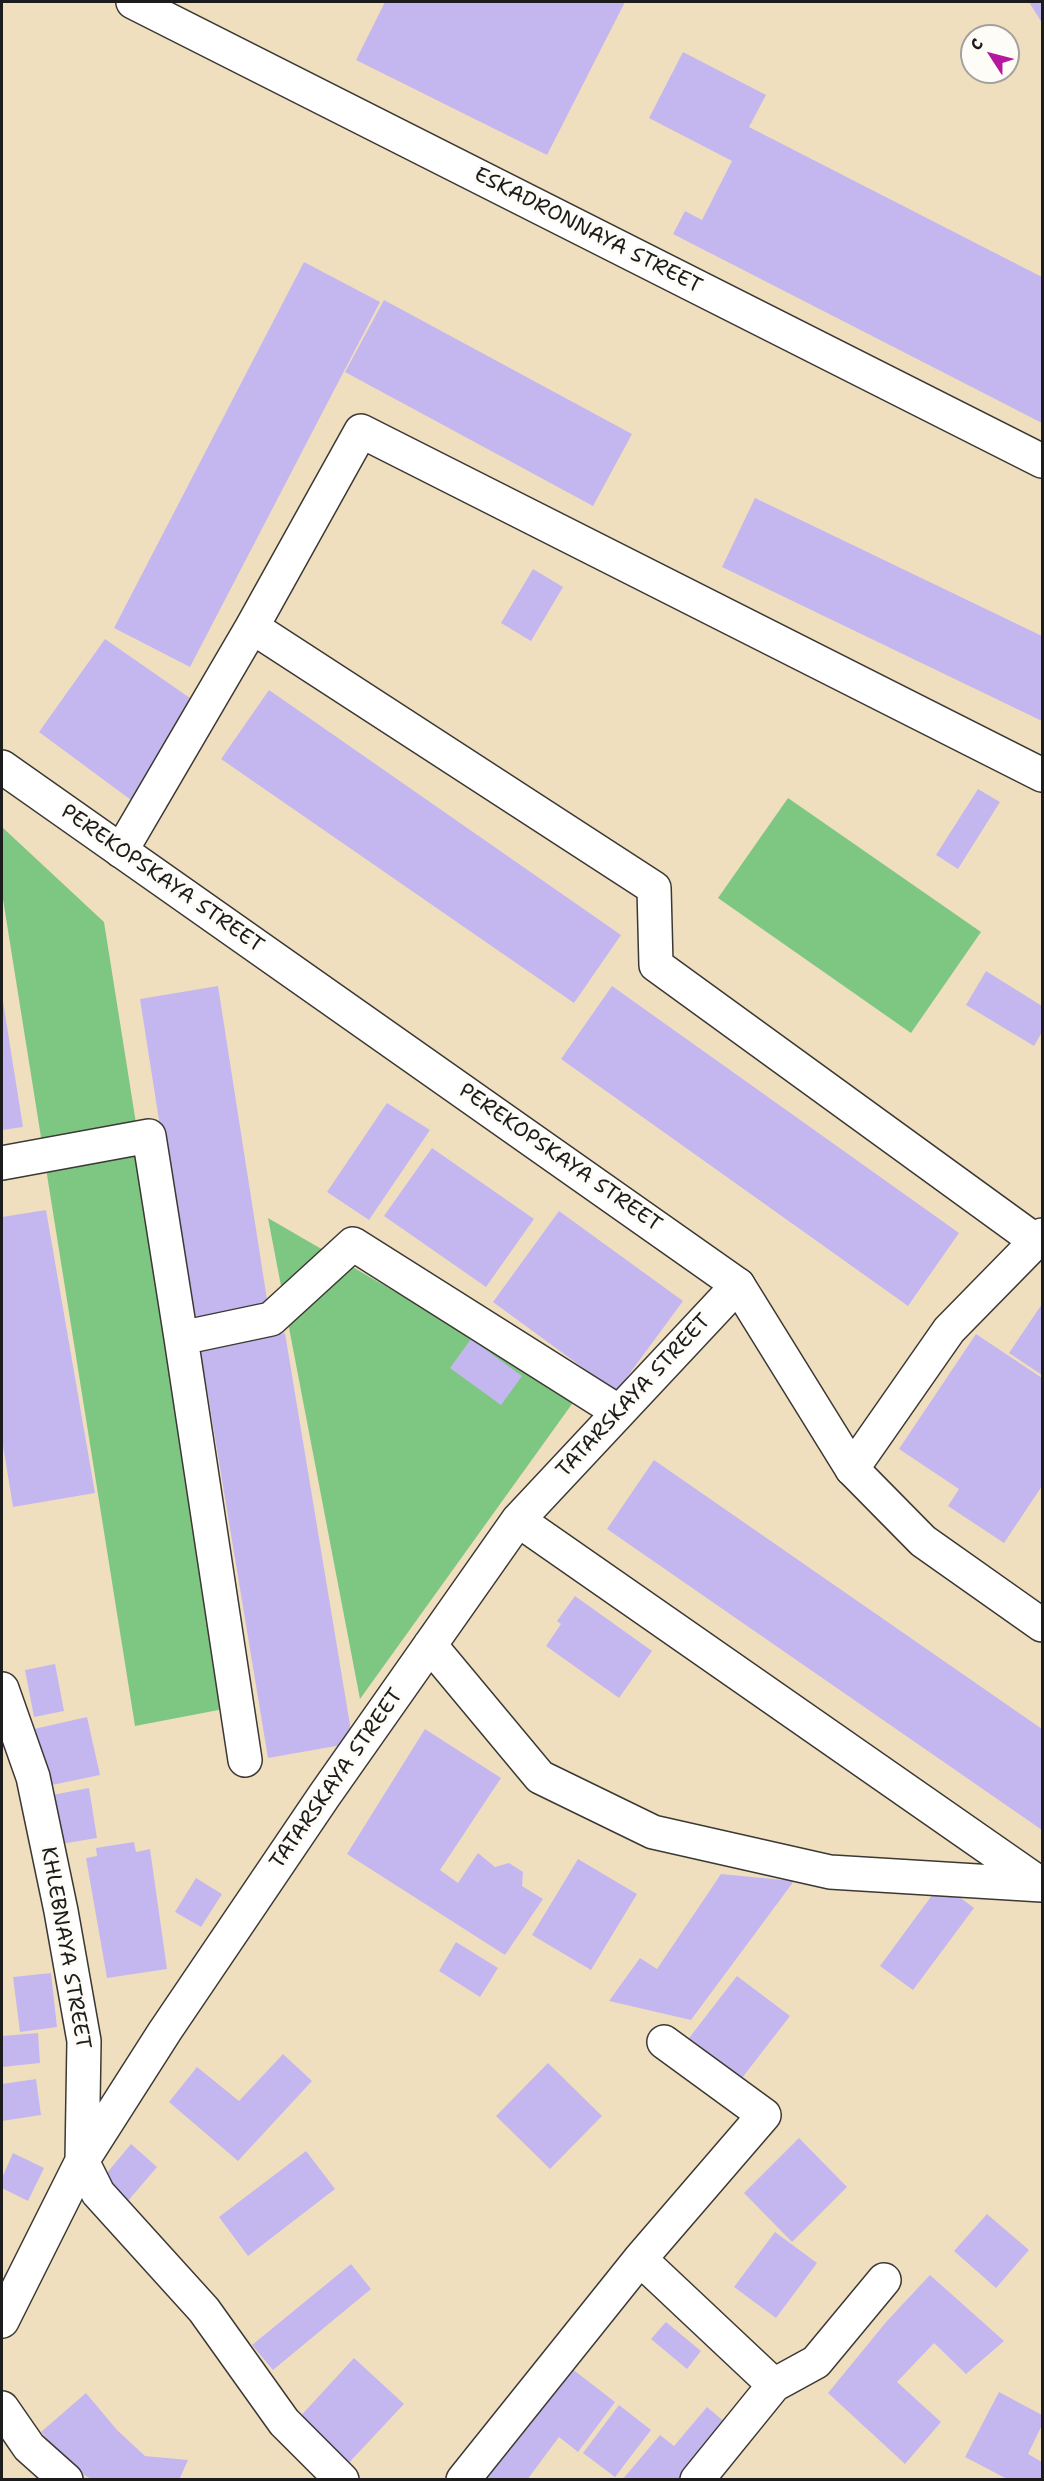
<!DOCTYPE html>
<html>
<head>
<meta charset="utf-8">
<style>
  body { margin:0 }
  #map { position:relative; width:1044px; height:2481px; overflow:hidden; background:#f0dfbf; font-family:"Shantell Sans",sans-serif }
  canvas { display:block }
  .frame { position:absolute; inset:0; border:3px solid #1c1c1c; pointer-events:none }
  .north { position:absolute; left:960px; top:24px; width:60px; height:60px; box-sizing:border-box; background:#fdfcf7; border:2px solid #a3a29f; border-radius:50%; rotate:306deg; font-size:16px; font-weight:700; line-height:24px; text-align:center; color:#1c1c1c }
  .north::after { content:''; display:block; margin:auto; width:21px; height:27px; background:#b5179e; clip-path:polygon(50% 0,100% 100%,50% 72%,0 100%) }
</style>
</head>
<body>
<div id="map">
<canvas width="1044" height="2481"></canvas>
<div class="frame"></div>
<div class="north">С</div>
</div>
<script>
const ctx = document.querySelector('canvas').getContext('2d');
ctx.lineJoin = 'round';
function fillPath(path, color) { ctx.fillStyle = color; ctx.fill(path, 'evenodd'); }
function stroke(path, color, width, dash) { ctx.strokeStyle = color; ctx.lineWidth = width; ctx.lineCap = dash ? 'butt' : 'round'; ctx.setLineDash(dash || []); ctx.stroke(path); }
function drawText(font, color, halo, rows, align = 'center') {
  ctx.font = font + ' "Shantell Sans",sans-serif'; ctx.lineWidth = 6; ctx.setLineDash([]); ctx.textBaseline = 'middle'; ctx.strokeStyle = halo; ctx.fillStyle = color; for (const [text, x, y, turn = 0] of rows) {
    ctx.save(); ctx.translate(x, y); ctx.rotate((+turn || 0) * Math.PI / 180); ctx.textAlign = isNaN(turn) ? turn : align; if (halo) ctx.strokeText(text, 0, 0); ctx.fillText(text, 0, 0); ctx.restore();
  }
}
const green = new Path2D(`
  M788 798 981 932 911 1033 718 898Z
  M2 827 104 922 229 1708 135 1726 2 893Z
  M268 1218 577 1397 360 1699Z`);
const building = new Path2D(`
  M385 2H625L547 155 356 60Z
  M1029 2H1042V23Z
  M683 52 766 95 749 127 1042 277V423L673 234 685 211 702 220 732 161 649 118Z
  M304 262 380 302 190 667 114 628Z
  M384 300 632 434 593 506 345 372Z
  M755 498 1042 636V721L722 567Z
  M533 569 563 587 531 641 501 623Z
  M105 639 200 705 131 800 39 732Z
  M269 690 621 935 574 1003 221 759Z
  M978 789 1000 802 958 869 936 855Z
  M986 971 1042 1006V1032L1034 1046 966 1005Z
  M218 986 268 1306 190 1318 140 999Z
  M612 986 959 1233 908 1306 561 1059Z
  M2 995 23 1127 2 1130Z
  M387 1103 430 1130 369 1220 327 1192Z
  M432 1148 534 1219 486 1287 384 1216Z
  M46 1210 95 1493 13 1507 2 1439V1217Z
  M559 1211 683 1301 616 1392 493 1302Z
  M1042 1304V1375L1009 1353Z
  M285 1333 353 1743 268 1758 200 1347Z
  M976 1334 1042 1378V1486L1004 1543 948 1506 959 1489 899 1449Z
  M471 1339 522 1376 501 1405 450 1368Z
  M654 1460 1042 1729V1830L607 1529Z
  M575 1596 652 1651 619 1698 546 1646 561 1624 557 1621Z
  M55 1664 64 1711 34 1717 25 1670Z
  M87 1717 100 1775 47 1786 34 1729Z
  M425 1729 501 1778 440 1870 458 1883 478 1853 495 1867 509 1863 523 1872 522 1886 543 1899 505 1955 347 1854Z
  M89 1788 97 1838 61 1844 52 1795Z
  M134 1842 136 1852 150 1849 167 1969 107 1978 86 1858 97 1856 96 1848Z
  M578 1859 637 1894 591 1970 532 1935Z
  M721 1874 794 1881 691 2020 609 2001 640 1958 657 1969Z
  M196 1878 222 1894 201 1927 175 1912Z
  M941 1883 974 1908 913 1990 880 1966Z
  M456 1942 498 1968 480 1997 439 1971Z
  M51 1973 57 2027 20 2032 13 1977Z
  M737 1976 790 2016 742 2078 689 2038Z
  M38 2033 40 2063 2 2067V2036Z
  M283 2054 312 2081 238 2161 169 2102 197 2067 239 2101Z
  M548 2063 602 2116 550 2169 496 2116Z
  M36 2079 41 2115 2 2121V2084Z
  M799 2138 847 2187 792 2242 744 2193Z
  M131 2144 157 2167 127 2202 101 2180Z
  M306 2151 335 2189 248 2256 219 2217Z
  M13 2153 44 2168 28 2201 2 2188V2178Z
  M987 2214 1029 2250 996 2288 954 2251Z
  M775 2232 817 2263 776 2318 734 2287Z
  M351 2264 371 2289 273 2370 252 2345Z
  M930 2275 1004 2341 966 2374 934 2343 897 2382 941 2422 905 2464 828 2393 887 2321Z
  M666 2322 701 2351 687 2369 651 2339Z
  M354 2358 404 2404 345 2467 296 2421Z
  M571 2368 615 2402 578 2452 559 2437 527 2480H485Z
  M999 2392 1042 2415V2425L1028 2454 1042 2462V2480H1009L965 2457Z
  M86 2393 117 2430 145 2456 188 2460 179 2480H93L72 2468 41 2432Z
  M619 2405 651 2430 615 2477 583 2453Z
  M707 2407 727 2424 681 2480H622L660 2435 674 2446Z`);
const minor = new Path2D(`
  M121 851 252 627
  M2 1163 149 1136 181 1338 271 1319 353 1244 619 1412
  M1036 1241 656 965 654 888 252 627 361 431 1042 775
  M181 1338 245 1760
  M852 1469 949 1330 1042 1235
  M518 1520 1042 1885
  M430 1645 540 1777 653 1832 830 1872 1042 1885
  M2 1689 33 1777 61 1911 84 2041 82 2161 98 2193 204 2310 284 2422 342 2480
  M640 2259 764 2115 664 2042
  M2 2321 82 2161 165 2031 324 1796 518 1520 738 1285
  M774 2385 816 2362 884 2280
  M2 2408 29 2447 66 2480
  M463 2480 640 2259 774 2385 697 2480`);
const major = new Path2D(`
  M133 2 1042 461
  M2 767 738 1285 852 1469 923 1541 1042 1625`);
const streetNames = [
  ["ESKADRONNAYA STREET",588,231,27],
  ["PEREKOPSKAYA STREET",162,879,35],
  ["PEREKOPSKAYA STREET",560,1158,35],
  ["TATARSKAYA STREET",634,1396,-47],
  ["TATARSKAYA STREET",337,1779,-55],
  ["KHLEBNAYA STREET",65,1948,80]
];
fillPath(green, '#7ec783');
fillPath(building, '#c4b7f0');
stroke(minor, '#3c3934', 36);
stroke(major, '#3c3934', 36);
stroke(minor, '#fff', 33);
stroke(major, '#fff', 33);
drawText('21px', '#1c1c1c', '#fdfcf7', streetNames);
</script>
</body>
</html>
